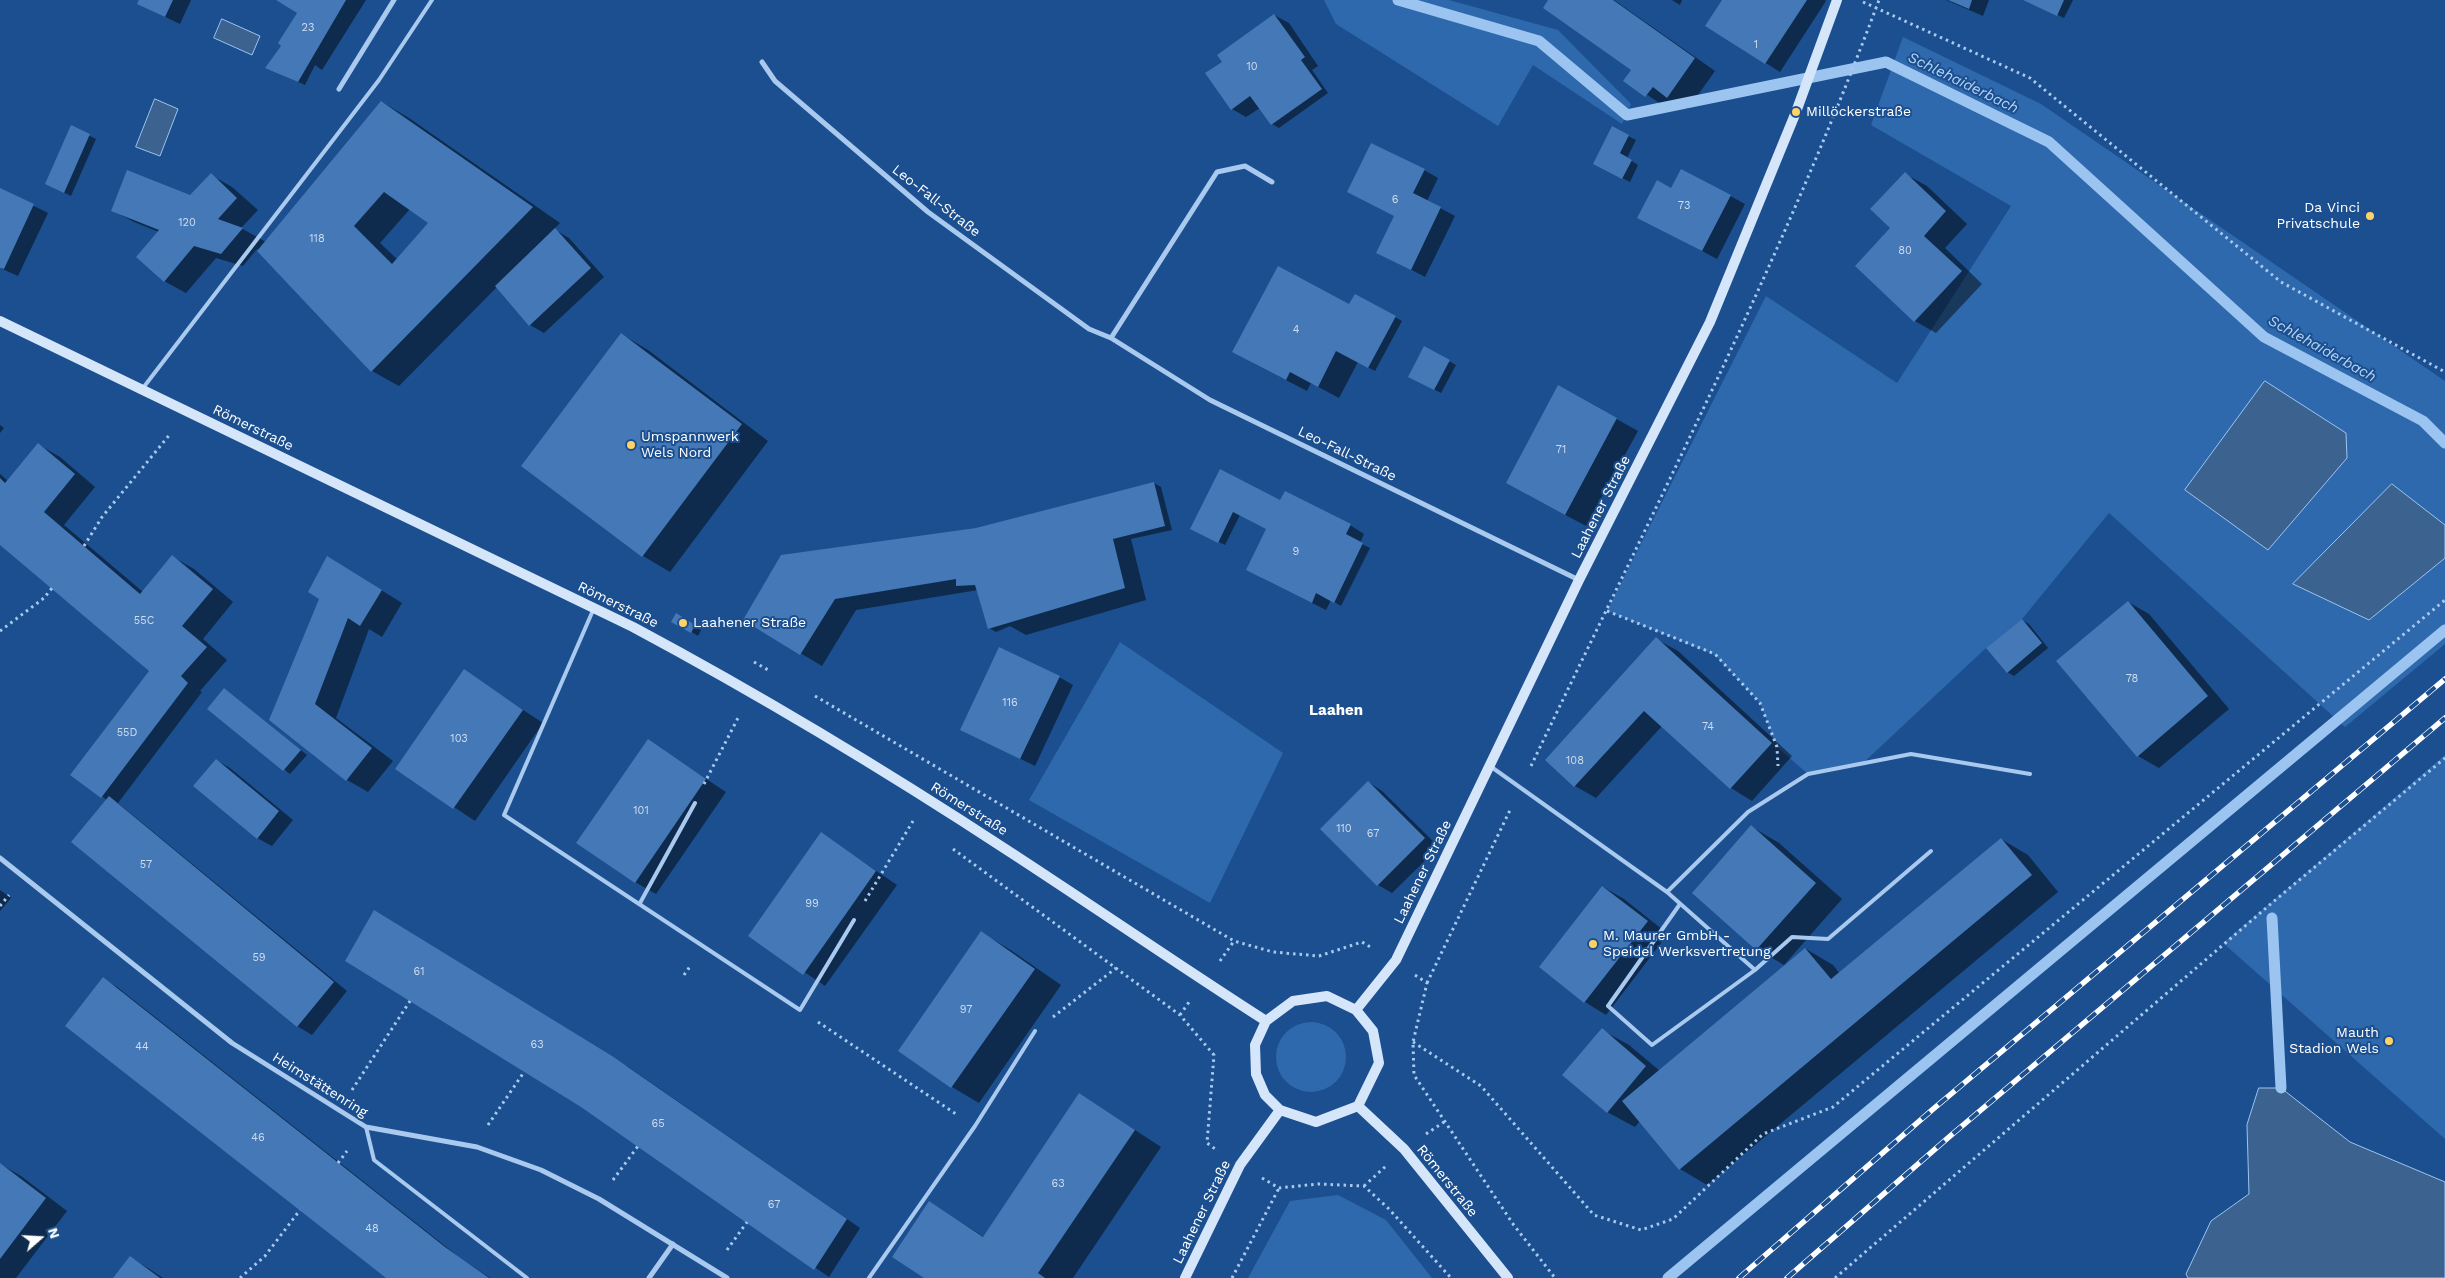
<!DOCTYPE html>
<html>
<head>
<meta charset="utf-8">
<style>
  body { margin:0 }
  #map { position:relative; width:2445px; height:1278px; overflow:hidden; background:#1b4f8f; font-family:"Work Sans",sans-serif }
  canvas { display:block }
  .north { position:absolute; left:15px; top:1213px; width:50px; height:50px; -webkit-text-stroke:4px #1b4f8f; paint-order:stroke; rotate:71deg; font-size:14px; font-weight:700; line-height:20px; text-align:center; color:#fff }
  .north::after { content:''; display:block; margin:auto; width:18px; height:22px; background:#fff; clip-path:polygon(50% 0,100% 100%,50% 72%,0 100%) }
</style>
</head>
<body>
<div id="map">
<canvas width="2445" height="1278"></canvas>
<div class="north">N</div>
</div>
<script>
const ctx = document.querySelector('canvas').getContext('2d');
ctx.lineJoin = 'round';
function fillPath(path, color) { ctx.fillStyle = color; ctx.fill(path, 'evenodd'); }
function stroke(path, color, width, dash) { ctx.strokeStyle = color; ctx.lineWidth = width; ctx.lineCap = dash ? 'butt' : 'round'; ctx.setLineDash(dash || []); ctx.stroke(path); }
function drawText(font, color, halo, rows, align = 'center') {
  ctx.font = font + ' "Work Sans",sans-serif'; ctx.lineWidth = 4; ctx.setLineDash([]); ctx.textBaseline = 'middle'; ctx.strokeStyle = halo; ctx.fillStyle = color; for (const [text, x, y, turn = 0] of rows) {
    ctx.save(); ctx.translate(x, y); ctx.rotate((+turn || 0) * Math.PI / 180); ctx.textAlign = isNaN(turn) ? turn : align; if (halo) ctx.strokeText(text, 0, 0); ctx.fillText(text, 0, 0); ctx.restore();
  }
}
const green = new Path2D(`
  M1324 0H1449L1558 30 1631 104 1622 124 1533 65 1498 126 1336 24Z
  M1903 37 2041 104 2445 381V644L2345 727 2109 513 2022 619 1986 648 1862 764 1808 774 1777 747 1760 703 1715 655 1607 611 1766 296 1897 383 2011 206 1871 125Z
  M1120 642 1283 753 1210 903 1029 800Z
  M2445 755V1139L2223 943Z
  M1276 1057a35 35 0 1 1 70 0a35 35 0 1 1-70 0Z
  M1338 1195 1386 1220 1432 1278H1248L1290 1201Z`);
const water = new Path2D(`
  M222 19 260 36 252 55 214 38Z
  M155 99 178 109 160 156 136 147Z
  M2265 381 2346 433 2347 458 2268 550 2185 490Z
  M2392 484 2445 525V558L2369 620 2293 584Z
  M2259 1088H2281L2350 1142 2445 1182V1278H2188L2186 1274 2211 1221 2249 1194 2247 1125Z`);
const shadow = new Path2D(`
  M140 0H191L180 24 153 11Z
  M278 0H366L322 70 315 65 305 85 267 68 281 47 299 13Z
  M1550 0H1614L1715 71 1688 109 1673 100 1667 108 1625 80 1632 70Z
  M1672 0H1682L1680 5Z
  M1723 0H1825L1826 1 1780 72 1707 26Z
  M1946 0H1989L1983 16Z
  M2026 0H2073L2064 18Z
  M1274 15 1289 23 1318 66 1312 70 1328 93 1279 128 1272 124 1260 108 1246 117 1232 109 1224 62Z
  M382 102 409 118 560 223 554 229 569 238 604 277 544 333 530 325 497 287 399 386 372 371 257 249 243 266 216 258 186 293 164 281 159 232 134 222 112 210 190 196 211 175 232 187 258 210 241 228 266 242ZM410 209 430 223 398 260 380 243Z
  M72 127 96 139 71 196 53 187Z
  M1612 128 1636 140 1627 158 1638 165 1630 182 1601 167Z
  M1424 170 1438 178 1427 201 1455 216 1425 277 1378 252Z
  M1682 170 1745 204 1717 259 1653 225Z
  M1905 174 1927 186 1967 224 1945 248 1982 284 1936 333 1915 321 1856 266 1891 228Z
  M0 189 48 213 18 276 0 268Z
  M1350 306 1395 317 1402 321 1375 371 1358 362 1339 398 1311 383 1307 391 1255 364Z
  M621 334 648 350 768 441 670 572 643 556 523 466Z
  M1425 348 1456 365 1441 393 1416 380Z
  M1559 387 1638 431 1586 526 1528 495Z
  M0 425 4 428 0 433Z
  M39 445 60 457 95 487 64 525 143 592 173 557 194 569 233 602 203 639 227 660 200 691 202 692 118 803 347 991 312 1035 297 1026 107 800 72 775 156 676 0 543V474L8 481Z
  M1220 471 1281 502 1350 525 1364 534 1360 543 1370 548 1341 606 1331 600 1326 610 1262 578 1268 529 1240 515 1225 545 1198 532Z
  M1154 483 1161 487 1172 530 1131 539 1146 600 1026 635 1010 626 996 632 989 628 978 590 856 610 822 666 745 620Z
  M349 570 402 603 382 637 369 629 336 718 393 761 368 792 347 780 271 719Z
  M2128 602 2149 614 2229 709 2159 768 2138 756Z
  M677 615 701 630 698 636 673 621Z
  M2022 620 2029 624 2048 648 2014 676 2007 672Z
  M1656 639 1678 651 1792 756 1752 801 1731 788 1662 726 1596 798 1575 786 1546 760Z
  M464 671 543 723 475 821 397 769Z
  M1059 677 1073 685 1035 766 962 730Z
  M225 689 307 755 290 774 209 709Z
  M648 741 726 792 656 894 635 882Z
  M216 760 230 768 293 820 272 846 257 838Z
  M1368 782 1382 791 1439 847 1392 893 1378 885 1322 829Z
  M1752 827 1779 843 1842 899 1784 965 1757 949Z
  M822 834 897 885 825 986 750 935Z
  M2001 839 2028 855 2058 892 1707 1185 1680 1169 1640 1121 1635 1127 1607 1112 1602 1030 1629 1045 1660 1071 1806 949 1833 965 1840 974Z
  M1603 887 1624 899 1668 934 1606 1015 1585 1002 1540 967Z
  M0 890 11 898 0 911Z
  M982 933 1009 949 1061 985 979 1103 952 1087 900 1051Z
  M103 979 117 987 459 1257 490 1278H388Z
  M627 1066 860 1228 829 1277 582 1106Z
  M1080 1094 1161 1147 1073 1278H926L930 1202 984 1237Z
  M0 1164 21 1176 67 1211 16 1278H0Z
  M130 1257 151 1270 163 1278H115Z`);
const stream = new Path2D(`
  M1398 0 1539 41 1627 115 1886 62 2049 142 2264 337 2423 421 2445 443
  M2272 918 2281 1088
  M1668 1278 2445 630`);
const building = new Path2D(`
  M139 0H173L165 17 137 4Z
  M276 0H346L298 82 265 68 281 46 278 43 297 13Z
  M1548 0H1613L1695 58 1667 98 1653 87 1645 97 1623 81 1631 70 1543 8Z
  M1722 0H1807L1765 64 1705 26Z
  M1948 0H1972L1969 9Z
  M2023 0H2064L2057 16Z
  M1274 14 1305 57 1301 60 1322 89 1271 125 1250 96 1231 110 1205 73 1222 62 1217 55Z
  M381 101 533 207 371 372 257 251ZM384 192 428 223 392 264 354 226Z
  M71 125 90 134 64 193 45 184Z
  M1612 126 1629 135 1620 153 1632 160 1622 179 1593 164Z
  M1371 143 1425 169 1413 193 1441 207 1411 270 1376 253 1394 216 1347 192Z
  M1681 169 1731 195 1702 251 1637 218 1657 180 1671 188Z
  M127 170 190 195 211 173 237 198 218 219 243 228 221 254 194 246 164 282 136 257 159 230 111 211Z
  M1905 172 1946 211 1924 236 1962 271 1914 322 1855 266 1890 228 1870 209Z
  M0 188 34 204 4 269 0 268Z
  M555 228 591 268 529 326 495 286Z
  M1278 266 1349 304 1355 294 1396 316 1368 368 1336 351 1318 387 1290 372 1286 380 1232 352Z
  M621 333 742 424 642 557 521 466Z
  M1424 346 1450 360 1434 390 1408 377Z
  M1558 385 1617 418 1565 515 1506 483Z
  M38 443 75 474 44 512 140 594 172 555 213 589 182 626 207 647 181 676 188 683 101 798 70 775 149 671 0 545V478L5 483Z
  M1220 469 1280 500 1285 491 1351 524 1346 534 1363 543 1334 603 1316 593 1312 603 1246 570 1266 529 1233 512 1218 543 1190 529Z
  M1154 482 1165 526 1113 539 1125 588 988 629 975 585 956 586V579L835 599 800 655 743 620 781 555 976 528Z
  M327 556 382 590 360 626 348 618 315 704 372 748 346 781 269 720 319 599 308 592Z
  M2128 601 2208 696 2137 757 2056 661Z
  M676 613 695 625 691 633 671 622Z
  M2022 619 2042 643 2007 673 1986 648Z
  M1656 637 1772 743 1730 789 1644 711 1574 787 1545 760Z
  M999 647 1060 676 1020 759 960 730Z
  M464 669 523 710 453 809 395 769Z
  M224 688 301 750 283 771 207 709Z
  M648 739 706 779 635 883 576 843Z
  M216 759 279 811 257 839 193 786Z
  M1368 781 1425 838 1377 886 1320 829Z
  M109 796 334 982 297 1027 71 842Z
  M1751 825 1816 883 1756 950 1692 893Z
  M821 832 876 871 803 975 748 936Z
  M2001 838 2032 875 1679 1170 1622 1101 1805 948 1831 979Z
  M1602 886 1648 921 1584 1003 1539 967Z
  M374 910 612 1056 847 1219 814 1270 581 1107 345 961Z
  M981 931 1035 969 951 1088 898 1051Z
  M103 977 445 1247 489 1278H386L65 1026Z
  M1602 1028 1646 1066 1607 1113 1562 1075Z
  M1079 1093 1135 1130 1038 1273 1045 1278H924L892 1257 929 1201 983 1237Z
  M0 1163 46 1198 0 1259Z
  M130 1256 160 1278H113Z`);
const path = new Path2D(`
  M1863 2 2030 78 2281 282 2445 372
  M84 546 102 517 171 433
  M1607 611 1715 654 1760 703 1777 747 1778 766
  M0 631 44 598 52 588
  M754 662 770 671
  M815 696 1234 941 1273 952 1319 956 1362 942 1372 948
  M1531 766C1652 513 1781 263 1879 0
  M704 784 739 716
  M953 849 1180 1015 1214 1055 1207 1143 1218 1151
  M865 901 913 821
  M0 906 9 895
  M1220 961 1234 941
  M684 975 691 965
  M1415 975 1427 983 1413 1042 1414 1075 1513 1224 1555 1278
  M1427 983 1511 808
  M1180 1015 1189 1002
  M1053 1017 1116 968
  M818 1022 956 1114
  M1413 1042 1481 1086 1594 1215 1641 1230 1673 1219 1763 1134 1833 1107 2445 600
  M352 1090 410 1001
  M488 1125 524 1072
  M1426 1134 1444 1122
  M338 1163 347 1151
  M1262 1178 1279 1188 1318 1184 1364 1186 1389 1209 1451 1278
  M613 1180 638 1146
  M1364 1186 1386 1166
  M727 1250 747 1222
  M240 1278 265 1256 300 1210
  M1232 1278 1279 1188
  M1835 1278 2273 902 2445 758`);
const lane = new Path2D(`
  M143 388 379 80 432 0
  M594 608 504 815 800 1010 854 920
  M1490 766 1667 892 1755 970
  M1667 892 1748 812 1808 774 1911 754 2030 774
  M640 903 695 803
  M1680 904 1608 1006 1652 1045 1755 970 1792 937 1828 939 1931 851
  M366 1127 374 1160 527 1278
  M869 1278 975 1126 1035 1031`);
const street = new Path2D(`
  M762 62 775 81 928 212 1089 329 1111 338 1210 400 1579 580
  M339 89 394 0
  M1111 338 1217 172 1245 166 1272 182
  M0 858 232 1043 366 1127 477 1147 541 1170 599 1199 727 1278
  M649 1278 673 1244`);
const secondary = new Path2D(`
  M0 321 633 627C762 696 888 772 1010 852 1096 908 1180 966 1266 1021
  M1327 996 1356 1010 1373 1031 1379 1063 1358 1106 1316 1122 1280 1110 1265 1095 1256 1074 1255 1045 1266 1021 1293 1001Z
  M1356 1010 1396 960 1579 580 1710 322 1796 112 1837 0
  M1358 1106 1404 1149 1508 1278
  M1185 1278 1240 1165 1280 1110`);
const rail = new Path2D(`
  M1739 1278 1932 1110 2445 679
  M1787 1278 1949 1137 2445 718`);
const markers = [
  [1796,112,5,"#ffd166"],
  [2370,216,5,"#ffd166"],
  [631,445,5,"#ffd166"],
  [683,623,5,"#ffd166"],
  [1593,944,5,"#ffd166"],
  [2389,1041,5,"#ffd166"]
];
const numberNames = [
  ["23",308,28],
  ["1",1756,45],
  ["10",1252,67],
  ["6",1395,200],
  ["73",1684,206],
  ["120",187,223],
  ["118",317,239],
  ["80",1905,251],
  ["4",1296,330],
  ["71",1561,450],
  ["9",1296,552],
  ["55C",144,621],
  ["78",2132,679],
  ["116",1010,703],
  ["74",1708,727],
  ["55D",127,733],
  ["103",459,739],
  ["108",1575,761],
  ["101",641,811],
  ["110",1344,829],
  ["67",1373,834],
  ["57",146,865],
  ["99",812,904],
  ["59",259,958],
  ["61",419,972],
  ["97",966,1010],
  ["63",537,1045],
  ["44",142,1047],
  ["65",658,1124],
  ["46",258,1138],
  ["63",1058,1184],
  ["67",774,1205],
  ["48",372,1229]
];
const poiNames = [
  ["Millöckerstraße",1806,112],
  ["Da Vinci",2360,208,"right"],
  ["Privatschule",2360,224,"right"],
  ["Umspannwerk",641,437],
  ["Wels Nord",641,453],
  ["Laahener Straße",693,623],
  ["M. Maurer GmbH -",1603,936],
  ["Speidel Werksvertretung",1603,952],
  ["Mauth",2379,1033,"right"],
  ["Stadion Wels",2379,1049,"right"]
];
const streetNames = [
  ["Leo-Fall-Straße",936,201,38],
  ["Römerstraße",253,428,26],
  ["Leo-Fall-Straße",1347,454,26],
  ["Laahener Straße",1601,507,-63],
  ["Römerstraße",618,605,26],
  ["Römerstraße",969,809,32],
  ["Laahener Straße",1423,872,-64],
  ["Heimstättenring",320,1085,32],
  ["Römerstraße",1447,1181,51],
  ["Laahener Straße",1202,1212,-64]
];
const waterNames = [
  ["Schlehaiderbach",1963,83,26],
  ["Schlehaiderbach",2322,349,29]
];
const neighbourhoodNames = [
  ["Laahen",1336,711]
];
fillPath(green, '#2e69ad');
fillPath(water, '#3c6290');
stroke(water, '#9cc4f0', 1);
fillPath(shadow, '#0007');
stroke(stream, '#9cc4f0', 11);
fillPath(building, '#4478b7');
stroke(path, '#a9c9ee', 3, [2.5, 4]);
stroke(lane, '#a9c9ee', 4);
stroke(street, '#a9c9ee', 5);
stroke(secondary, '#d6e6fa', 10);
stroke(rail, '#fff', 5.5);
stroke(rail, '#1b4f8f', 4, [11]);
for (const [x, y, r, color] of markers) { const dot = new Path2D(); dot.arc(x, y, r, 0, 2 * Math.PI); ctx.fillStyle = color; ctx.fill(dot); stroke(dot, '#1b4f8f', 2); }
drawText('11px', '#d0dded', null, numberNames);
drawText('14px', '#fff', '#1b4f8f', poiNames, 'left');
drawText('14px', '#fff', '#1b4f8f', streetNames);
drawText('italic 15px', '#b5d3f5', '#1b4f8f', waterNames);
drawText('bold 15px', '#fff', '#1b4f8f', neighbourhoodNames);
</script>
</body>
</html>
